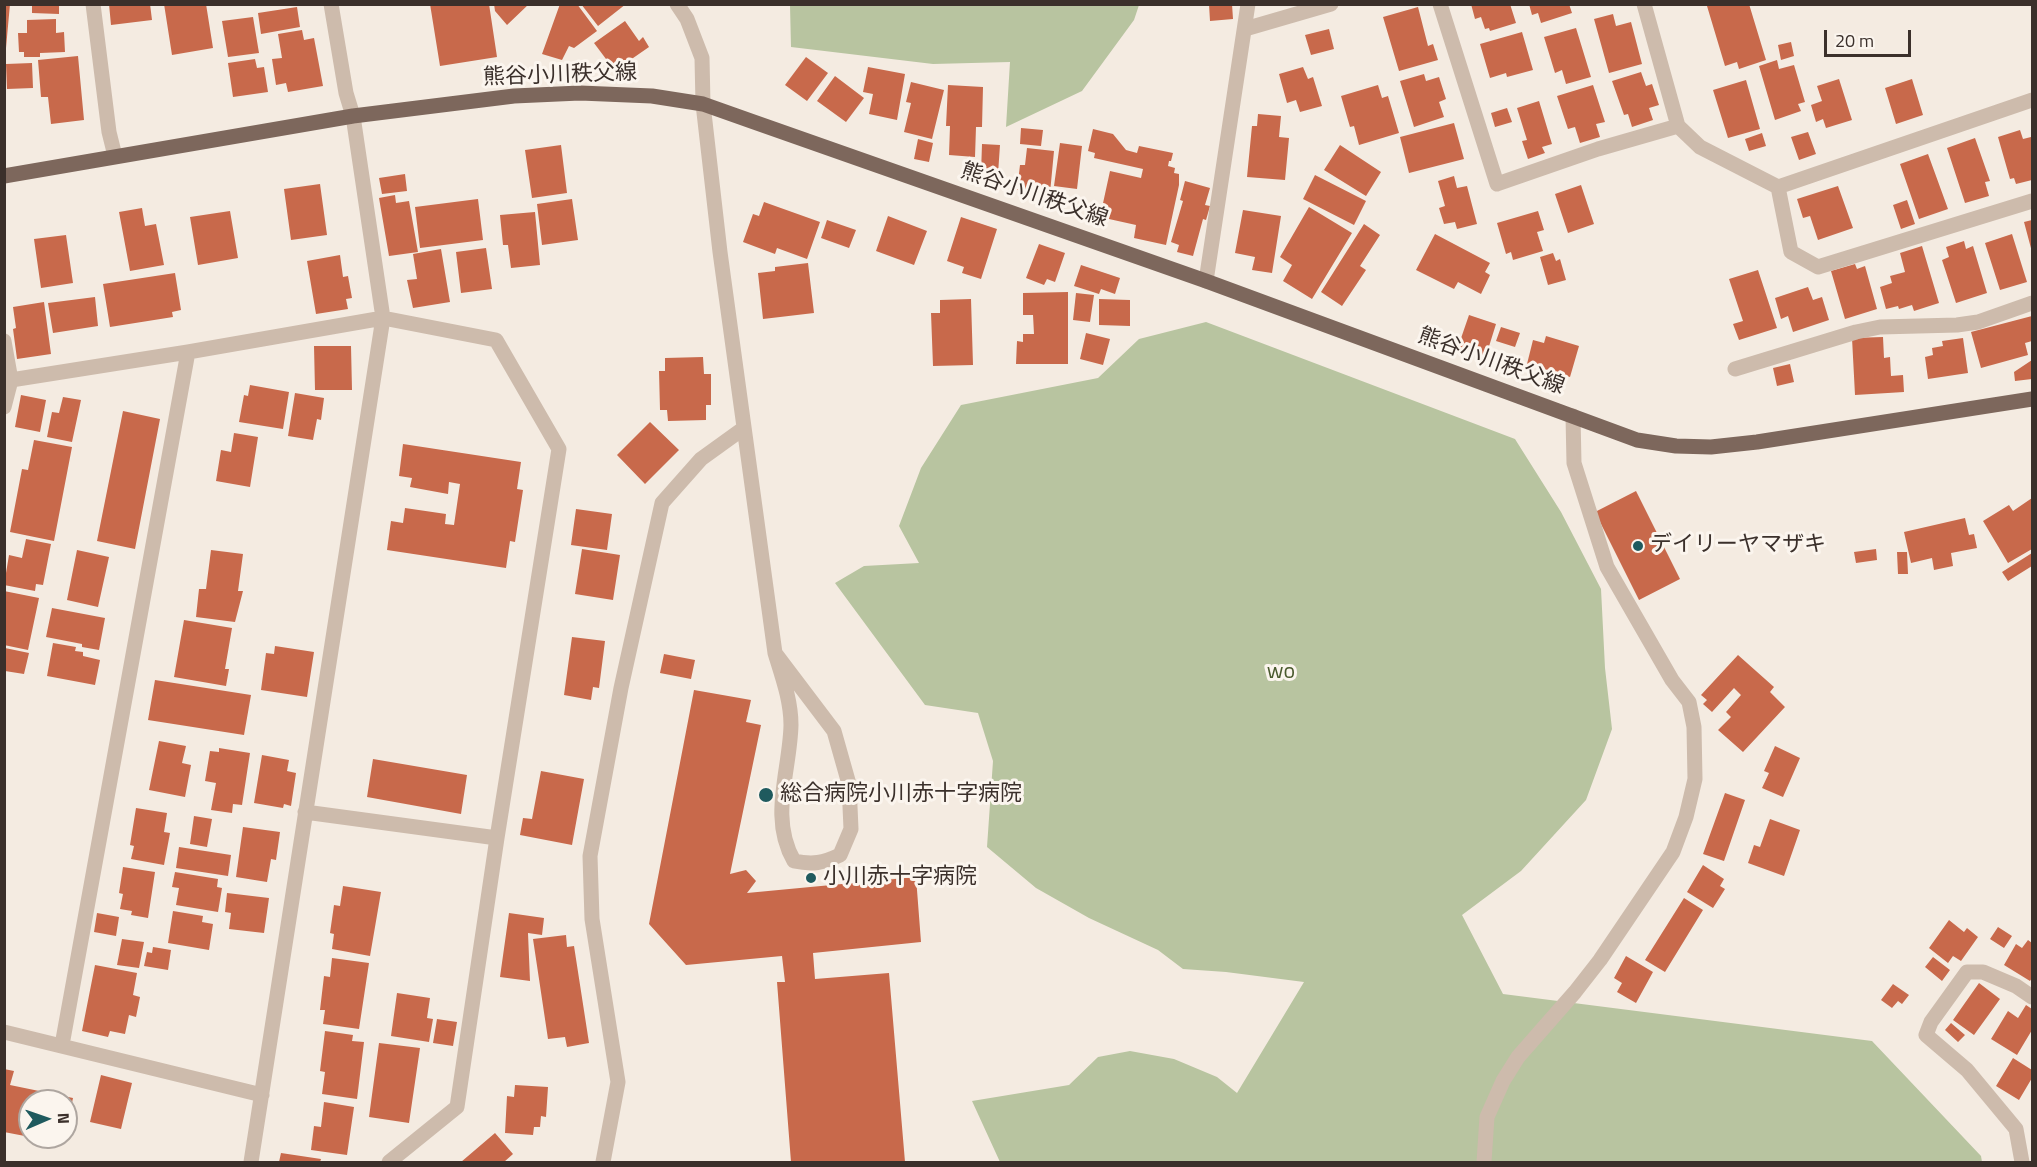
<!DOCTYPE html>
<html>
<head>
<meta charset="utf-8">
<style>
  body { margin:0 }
  #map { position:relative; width:2037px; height:1167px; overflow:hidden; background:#f4ebe1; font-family:"Titillium Web",sans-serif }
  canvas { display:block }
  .frame { position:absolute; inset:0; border:6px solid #3b302b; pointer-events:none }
  .north { position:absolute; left:18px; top:1089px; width:60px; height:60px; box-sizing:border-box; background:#fbf5ee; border:2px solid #aea6a0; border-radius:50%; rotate:88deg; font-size:16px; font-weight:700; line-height:24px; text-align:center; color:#3b302b }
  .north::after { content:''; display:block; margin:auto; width:21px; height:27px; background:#1f5a5e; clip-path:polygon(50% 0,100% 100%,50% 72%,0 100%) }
  .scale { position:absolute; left:1824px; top:30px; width:87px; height:27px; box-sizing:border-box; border:3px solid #3b302b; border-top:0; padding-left:8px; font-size:18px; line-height:21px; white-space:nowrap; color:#3b302b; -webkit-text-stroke:4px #fbf5ee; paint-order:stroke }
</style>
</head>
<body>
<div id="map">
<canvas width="2037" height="1167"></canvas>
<div class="frame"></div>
<div class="north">N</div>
<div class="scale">20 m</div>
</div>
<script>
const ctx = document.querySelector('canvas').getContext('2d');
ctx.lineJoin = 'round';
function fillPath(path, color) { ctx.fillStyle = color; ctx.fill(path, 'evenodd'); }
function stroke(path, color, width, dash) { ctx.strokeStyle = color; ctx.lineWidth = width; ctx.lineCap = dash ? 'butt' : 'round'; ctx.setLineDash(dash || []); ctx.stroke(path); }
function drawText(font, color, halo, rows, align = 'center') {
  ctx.font = font + ' "Titillium Web","Noto Sans JP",sans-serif'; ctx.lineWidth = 6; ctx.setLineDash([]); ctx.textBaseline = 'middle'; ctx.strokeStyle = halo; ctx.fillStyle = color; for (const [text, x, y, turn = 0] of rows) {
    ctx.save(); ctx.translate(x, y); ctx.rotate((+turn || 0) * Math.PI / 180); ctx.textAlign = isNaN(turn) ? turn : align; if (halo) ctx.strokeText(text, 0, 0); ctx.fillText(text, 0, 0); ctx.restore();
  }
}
const green = new Path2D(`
  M790 5V4L1139 5 1134 20 1082 91 1006 127 1010 62 933 64 791 47Z
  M1206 322 1515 439 1561 512 1601 589 1605 668 1612 729 1586 800 1521 871 1462 915 1503 994 1872 1041 1981 1156 1982 1162H1000L972 1101 1069 1085 1098 1057 1130 1051 1174 1059 1217 1077 1237 1093 1304 982 1226 972 1183 969 1158 950 1089 918 1036 888 987 847 993 761 978 713 925 705 835 583 864 566 919 563 899 526 921 468 961 405 1098 378 1139 339Z`);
const building = new Path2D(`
  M4 4H10L6 48H4Z
  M32 4H59V14L32 13Z
  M109 4H150L152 20 111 25Z
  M164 4H206L213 48 172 55Z
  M430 4H489L497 57 440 66Z
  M494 4H529L507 25 495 11Z
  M560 4H577L597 31 574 48 569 46 562 60 542 54Z
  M581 4H626L598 26Z
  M1209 4H1232L1233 19 1210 21Z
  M1471 4H1510L1516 23 1490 31 1489 28 1485 29 1481 17 1475 19Z
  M1529 4H1569L1572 13 1541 23 1538 13 1532 15Z
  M1712 4H1749L1766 60 1739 69 1737 62 1725 66 1707 6Z
  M297 7 300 27 261 34 258 13Z
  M1418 7 1428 46 1433 44 1438 60 1399 71 1383 17Z
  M1613 14 1616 26 1631 22 1642 64 1609 73 1594 19Z
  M253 17 259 53 228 57 222 21Z
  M56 19V33L64 32 65 52 40 53V57H24V52H19L18 33H27V20Z
  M625 21 639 41 643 37 649 47 623 65 620 61 612 67 594 43Z
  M1576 28 1591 77 1566 84 1562 70 1555 73 1544 37Z
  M1329 29 1334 49 1311 55 1305 35Z
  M302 30 304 40 314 38 323 86 288 92 286 83 276 85 272 59 282 58 278 34Z
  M1522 32 1533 70 1507 77 1506 73 1490 78 1480 44Z
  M1791 42 1794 56 1781 60 1778 45Z
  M78 56 84 120 51 124 48 97H41L38 60Z
  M806 57 828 73 807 101 785 85Z
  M255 59 257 68 264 67 268 92 233 97 228 63Z
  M1777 60 1779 69 1794 65 1805 102 1798 104 1801 111 1775 120 1759 66Z
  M32 63 33 88 7 89 6 64Z
  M868 67 905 74 897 120 869 114 873 94 863 92Z
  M1303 67 1308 79 1313 77 1322 106 1300 112 1296 100 1287 103 1279 74Z
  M1641 72 1646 86 1652 84 1659 105 1649 108 1653 120 1632 127 1628 114 1624 115 1612 81Z
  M1424 74 1426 81 1439 77 1446 99 1439 102 1444 117 1414 127 1400 81Z
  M835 76 864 98 846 122 817 101Z
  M1839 79 1852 120 1826 128 1823 119 1816 122 1811 105 1822 101 1817 86Z
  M1912 79 1923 115 1896 124 1885 88Z
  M1746 80 1760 129 1728 138 1713 90Z
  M911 82 944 90 932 139 904 132 911 103 906 102Z
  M948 85 983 87 982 127H976L975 157 949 155 950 126H946Z
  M1378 85 1382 98 1388 96 1399 133 1359 145 1354 126 1350 127 1341 96Z
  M1593 85 1605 122 1596 124 1600 137 1580 143 1575 127 1568 129 1557 96Z
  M1539 101 1552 144 1542 147 1545 153 1528 159 1522 141 1527 140 1517 108Z
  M1507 108 1512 122 1495 127 1491 113Z
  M1258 114 1281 116 1279 137 1289 138 1285 180 1247 177 1252 126H1257Z
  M1454 123 1464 159 1409 173 1400 137Z
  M1021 128 1043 130 1041 146 1020 144Z
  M1093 129 1113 134 1126 150 1137 153 1139 146 1173 153 1171 161H1169L1168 166 1175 168 1174 173 1179 174V185L1166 245 1134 238 1136 225 1100 217 1110 171 1141 178 1143 169 1094 158 1095 153 1088 151Z
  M2020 130 2023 139 2031 137 2032 143V180L2016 184 2014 178 2010 179 1998 137Z
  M1808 132 1816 154 1799 160 1791 137Z
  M1762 133 1766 146 1749 151 1745 139Z
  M1975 138 1990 181 1985 182 1989 196 1965 203 1947 148Z
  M918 139 933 143 929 162 914 159Z
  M1060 143 1082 146 1077 189 1054 186Z
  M982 144 1000 145 998 174H981Z
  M561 145 567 193 532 198 525 150Z
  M1340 145 1381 172 1366 196 1324 170Z
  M1027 148 1054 151 1050 193 1017 190 1020 165H1025Z
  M1928 154 1948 209 1919 219 1900 164Z
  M405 174 407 191 382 194 379 178Z
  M1315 175 1366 201 1354 225 1303 199Z
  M1454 176 1457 188 1467 186 1477 224 1457 229 1455 222 1444 224 1439 208 1445 206 1438 181Z
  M1185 181 1210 188 1205 205 1210 206 1206 220 1203 219 1193 256 1177 252 1179 245 1171 242 1183 201 1180 200Z
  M320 184 327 235 291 240 284 189Z
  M1581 185 1594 224 1568 233 1555 194Z
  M1838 186 1853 228 1818 240 1810 216 1803 218 1797 199Z
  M395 195 396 203 409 201 418 252 389 256 379 198Z
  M478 199 483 240 420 248 415 207Z
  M572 199 578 240 542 245 537 204Z
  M1907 200 1915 224 1901 229 1893 205Z
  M764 202 820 222 807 259 777 248 775 254 743 242 753 214 759 216Z
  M1309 207 1352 233 1312 299 1283 281 1292 265 1280 257Z
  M142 208 145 226 156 224 164 265 130 271 119 212Z
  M1243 210 1281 216 1272 273 1252 270 1255 257 1235 253Z
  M230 211 238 258 198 265 190 217Z
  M1538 211 1544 230 1537 232 1543 251 1513 260 1511 252 1506 254 1497 223Z
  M535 212 540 265 511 268 508 245H503L500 215Z
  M888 216 927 231 914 265 876 251Z
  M961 217 997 229 981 279 962 273 964 267 947 261Z
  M827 220 856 230 849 248 821 238Z
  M2032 220V252L2024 222Z
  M1364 224 1380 235 1360 266 1366 270 1342 306 1321 292Z
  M1435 234 1490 263 1485 272 1490 275 1481 294 1458 282 1454 289 1416 270Z
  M2012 234 2027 282 2000 290 1985 243Z
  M66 235 73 283 41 288 34 239Z
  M1964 241 1966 249 1973 246 1987 293 1956 303 1942 260 1949 257 1946 247Z
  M1039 244 1065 253 1055 282 1047 279 1044 285 1026 278Z
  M1922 246 1939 303 1914 311 1912 305 1899 309 1898 306 1886 309 1880 287 1892 283 1890 276 1905 272 1900 253Z
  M486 248 492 289 461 293 456 252Z
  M441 249 450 302 413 308 407 280 417 279 413 254Z
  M1553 253 1556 261 1560 259 1566 280 1548 285 1540 257Z
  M340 255 343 277 348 276 352 298 346 299 348 309 316 314 307 261Z
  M808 263 814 313 763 319 758 273 775 271V267Z
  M1855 264 1857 269 1865 266 1877 309 1845 319 1831 271Z
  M1081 265 1120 278 1115 294 1101 289 1099 294 1074 286Z
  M1758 270 1777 328 1739 340 1733 324 1743 321 1729 279Z
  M175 273 181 310 172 312 173 317 110 327 103 284Z
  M1808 287 1813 300 1822 297 1829 320 1793 332 1788 316 1781 319 1775 298Z
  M1068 292V364H1016L1017 341 1023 342V334H1034L1033 315H1023V293Z
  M1076 293 1094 295 1090 322 1073 320Z
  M95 297 98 326 53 333 48 303Z
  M971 299 973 365 933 366 931 313H940V300Z
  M1099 299 1130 300V326L1099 325Z
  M44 302 51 354 17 359 13 329 16 328 13 307Z
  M1469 315 1496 324 1486 356 1458 347Z
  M2032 316V341L2025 343 2028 355 1981 368 1971 332Z
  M1501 327 1520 333 1515 347 1496 341Z
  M1086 333 1110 339 1103 365 1080 359Z
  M1546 336 1579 346 1570 377 1527 364 1533 340 1544 343Z
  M1883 337 1884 358 1890 357 1891 376 1903 375 1904 392 1855 395 1852 338Z
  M1963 338 1968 373 1928 379 1925 357 1933 355 1932 348 1943 346 1942 341Z
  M314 346H351L352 390H315Z
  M703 357 704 374H711V405H706V420L668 421 667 410H660L659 371H665V358Z
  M2032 360V379L2015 381 2014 372Z
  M1790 364 1794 382 1777 386 1773 368Z
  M250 385 289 392 283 429 239 422 244 395 248 396Z
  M295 393 324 398 321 420 317 419 313 440 288 436Z
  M21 395 46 400 40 432 15 427Z
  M63 397 81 400 72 442 47 437 52 412 59 413Z
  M123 411 160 419 135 549 97 541Z
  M650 422 679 450 645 484 617 455Z
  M234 433 258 437 250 487 216 481 221 450 231 452Z
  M34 440 72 447 54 541 10 532 22 469 28 470Z
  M403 444 521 462 517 489 523 490 515 542 510 541 506 568 387 550 391 521 403 523 405 508 446 514 445 524 454 525 460 484 449 482 448 494 410 487 412 478 399 476Z
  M1636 491 1680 579 1639 600 1595 512Z
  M2032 498V549L2008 563 1983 521 2009 505 2013 511Z
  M576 509 612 514 607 550 571 545Z
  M1965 518 1969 535 1974 534 1977 548 1951 553 1953 566 1934 570 1932 558 1911 563 1904 532Z
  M26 539 51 544 43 585 36 584 35 591 4 585 9 555 22 558Z
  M582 549 620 555 613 600 575 594Z
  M1876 549 1877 560 1856 563 1854 552Z
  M77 550 109 557 98 607 67 600Z
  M211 550 243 554 238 591H243L235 622 196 617 199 589H206Z
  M1897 552H1907L1908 574H1898Z
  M2032 553V566L2008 581 2002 572Z
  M4 591 39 598 28 650 4 645Z
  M52 608 105 618 99 650 82 647V644L46 637Z
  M184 620 232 628 225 669H229L226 686 174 677Z
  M572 637 605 641 599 688 593 687 591 700 564 695Z
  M53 643 76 647 75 651 83 652V656L100 660 95 685 47 676Z
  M275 646 314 652 307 697 261 690 266 653 274 654Z
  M5 648 29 653 24 674 5 671Z
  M664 654 695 660 691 679 660 673Z
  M1738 655 1774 687 1770 692 1785 707 1743 752 1718 730 1731 717 1726 712 1741 695 1734 688 1712 712 1703 704 1707 700 1701 695Z
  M155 680 251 695 244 735 148 720Z
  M694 690 751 700 746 722 761 725 730 874 746 870 756 881 747 893 916 877 921 942 813 953 815 979 889 973 905 1162H791L777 982H785L782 956 686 965 649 924Z
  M159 741 186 746 182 763 191 765 185 797 149 790Z
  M1775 746 1800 758 1783 797 1762 788 1769 773 1764 771Z
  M219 748 250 753 242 805 233 804 232 813 211 810 216 783 205 781 210 751 219 752Z
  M262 755 289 760 287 771 296 773 291 806 284 804 283 808 254 803Z
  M373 759 467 775 461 814 367 797Z
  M541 771 584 779 572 845 520 835 523 818 532 819Z
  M1725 793 1745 800 1724 861 1703 854Z
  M136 808 167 813 164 832 170 833 164 865 131 859 134 846 130 845Z
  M194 816 212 819 207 847 190 844Z
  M1770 819 1800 830 1784 876 1748 863 1754 845 1760 847Z
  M243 827 280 832 276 860 271 859 267 882 236 877Z
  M179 847 231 855 228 876 176 868Z
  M1703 865 1724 879 1720 886 1725 889 1713 908 1687 892Z
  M123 867 155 872 148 918 131 915 132 911 120 909 123 894 119 893Z
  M175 872 218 879 217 887 222 888 218 912 176 905 179 888 172 887Z
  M343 886 381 892 370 956 332 949 334 934 330 933 334 905 340 906Z
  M227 893 269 898 264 933 229 929 231 913 225 912Z
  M1684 898 1703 910 1665 972 1645 960Z
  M173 911 203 916 202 922 213 924 209 950 168 943Z
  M97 913 119 917 116 936 94 932Z
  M509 913 544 918 542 935 528 933 530 981 500 977Z
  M1949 920 1964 932 1967 928 1978 937 1961 961 1953 956 1948 963 1929 948Z
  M1998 927 2012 936 2004 948 1990 939Z
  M566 935 567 947 574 946 589 1043 567 1047 565 1037 548 1039 533 939Z
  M122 939 144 942 139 968 117 965Z
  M2028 940 2032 943V978L2030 981 2004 965 2016 944 2022 948Z
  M153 947 171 950 168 970 144 966 147 952 152 953Z
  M1626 956 1653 972 1636 1003 1617 992 1622 983 1614 978Z
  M1933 957 1950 970 1942 981 1925 967Z
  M332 958 369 963 359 1029 323 1024 325 1010H320L324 976 330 977Z
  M95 965 137 973 133 995 140 997 136 1017 129 1015 125 1034 110 1031 108 1037 82 1031Z
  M1979 983 2000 999 1974 1035 1953 1020Z
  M1893 984 1909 995 1902 1004 1898 1001 1892 1008 1881 1000Z
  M397 993 430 998 427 1018 433 1019 429 1042 391 1036Z
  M2026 1005 2032 1009V1030L2017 1055 1991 1039 2008 1011 2018 1018Z
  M437 1019 457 1022 453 1046 433 1043Z
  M1951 1023 1965 1035 1958 1042 1945 1030Z
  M325 1031 353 1035 352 1041 364 1042 357 1099 322 1094 325 1072 320 1071Z
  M379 1043 420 1048 409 1123 369 1117Z
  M2013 1058 2032 1070V1078L2019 1100 1996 1086Z
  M4 1069 14 1071 10 1085 73 1098 67 1126 66 1101H30V1137L4 1132Z
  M101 1075 132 1083 121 1129 90 1122Z
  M515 1085 548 1087 546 1117 541 1116 540 1127H534L533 1135 505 1133 507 1096 514 1097Z
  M324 1102 354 1107 347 1155 311 1150 314 1126 321 1127Z
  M495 1133 513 1154 504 1162H461Z
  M34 1137H65L63 1144Z
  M281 1153 321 1159 320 1162H279Z`);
const minor = new Path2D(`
  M93 4 109 132 115 156
  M677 4 687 19 702 58 703 104 720 252 775 653C782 676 791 700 791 725 790 771 769 818 794 861 813 865 823 863 840 855L851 829 849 784 834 731 775 653
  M1440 4 1497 184 1598 149 1678 126
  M1644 4 1678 126 1700 147 1778 187 2032 100
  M1245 29 1331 4
  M1778 187 1791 252 1818 267 2032 201
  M1206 281 1248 4
  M4 341 11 380 4 407
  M1735 369 1856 332 1880 327 1957 325 1978 322 2032 303
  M11 380 188 352 383 318 496 340 559 449 497 838 457 1107 389 1162
  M305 812 497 838
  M4 1032 262 1095
  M62 1045 188 352
  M251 1162 383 318 353 116 346 93 331 4
  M603 1162 618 1082 592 919 590 856 621 688 662 503 701 459 744 428
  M1484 1162 1487 1117 1503 1081 1518 1057 1575 992 1600 960 1673 852 1686 817 1695 779 1694 727 1689 702 1672 680 1607 567 1574 463 1573 416
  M2022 1162 2016 1129 1967 1070 1926 1035 1931 1022 1967 972H1983L2016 986 2032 997`);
const major = new Path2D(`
  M4 176 353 116 514 96 580 93 652 96 703 104 751 121 1206 281 1637 440 1676 446 1711 447 1757 442 2032 399`);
const markers = [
  [1638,546,6,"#1f5a5e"],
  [766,795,8,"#1f5a5e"],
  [811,878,6,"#1f5a5e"]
];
const streetNames = [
  ["熊谷小川秩父線",560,76,-2],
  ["熊谷小川秩父線",1034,196,19],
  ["熊谷小川秩父線",1491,362,20]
];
const poiNames = [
  ["デイリーヤマザキ",1650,546],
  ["総合病院小川赤十字病院",780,795],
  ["小川赤十字病院",823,878]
];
const parkNames = [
  ["wo",1281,673]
];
fillPath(green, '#b8c4a0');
fillPath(building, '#c8694b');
stroke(minor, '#cdbbac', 15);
stroke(major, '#7d675c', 15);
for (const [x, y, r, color] of markers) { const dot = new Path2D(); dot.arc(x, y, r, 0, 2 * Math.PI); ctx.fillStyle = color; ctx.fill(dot); stroke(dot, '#fbf5ee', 2); }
drawText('22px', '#3b302b', '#fbf5ee', streetNames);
drawText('22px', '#3b302b', '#fbf5ee', poiNames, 'left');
drawText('22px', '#4a5a2e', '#fbf5ee', parkNames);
</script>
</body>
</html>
